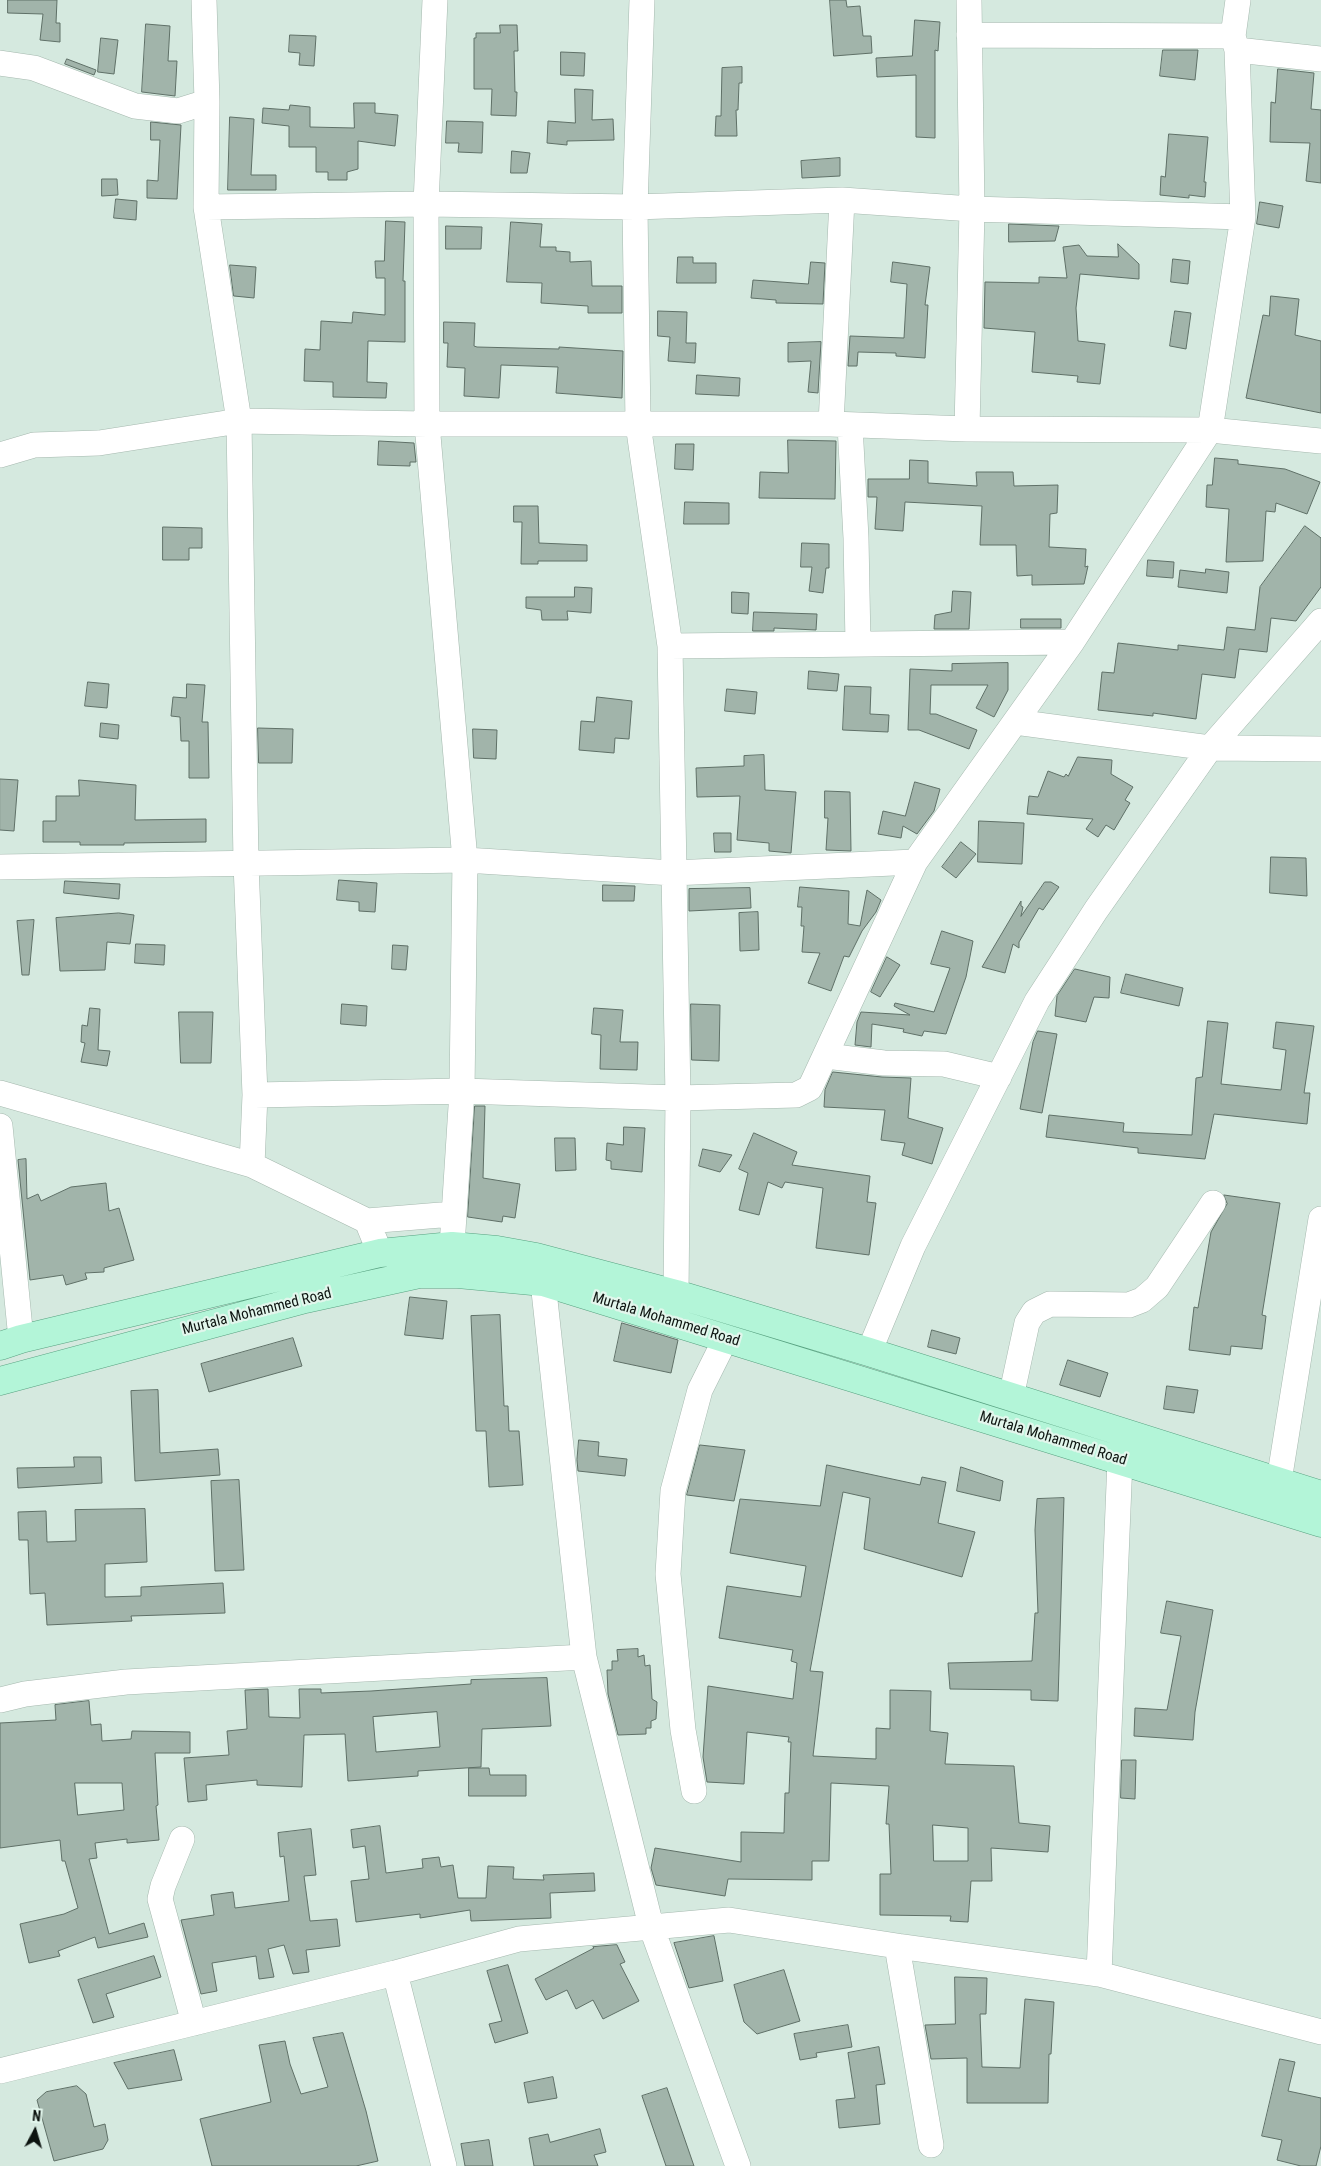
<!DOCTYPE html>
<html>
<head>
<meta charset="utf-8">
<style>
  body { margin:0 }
  #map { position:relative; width:1321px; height:2166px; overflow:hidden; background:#d5e9df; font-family:"Roboto Condensed",sans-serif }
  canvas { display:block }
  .north { position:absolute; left:10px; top:2106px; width:50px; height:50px; -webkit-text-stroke:4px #e2f6ec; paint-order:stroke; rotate:6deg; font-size:14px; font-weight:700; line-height:20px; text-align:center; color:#0d1410 }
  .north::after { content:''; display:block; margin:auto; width:18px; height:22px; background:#0d1410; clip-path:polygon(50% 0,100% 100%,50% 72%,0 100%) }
</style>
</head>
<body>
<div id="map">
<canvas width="1321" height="2166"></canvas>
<div class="north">N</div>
</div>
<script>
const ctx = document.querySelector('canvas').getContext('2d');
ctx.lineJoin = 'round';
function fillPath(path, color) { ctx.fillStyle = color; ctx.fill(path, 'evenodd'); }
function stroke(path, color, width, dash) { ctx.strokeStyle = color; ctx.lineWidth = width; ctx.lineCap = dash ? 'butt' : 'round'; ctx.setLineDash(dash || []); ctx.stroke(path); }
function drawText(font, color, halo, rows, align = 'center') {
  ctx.font = font + ' "Roboto Condensed",sans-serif'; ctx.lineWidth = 4.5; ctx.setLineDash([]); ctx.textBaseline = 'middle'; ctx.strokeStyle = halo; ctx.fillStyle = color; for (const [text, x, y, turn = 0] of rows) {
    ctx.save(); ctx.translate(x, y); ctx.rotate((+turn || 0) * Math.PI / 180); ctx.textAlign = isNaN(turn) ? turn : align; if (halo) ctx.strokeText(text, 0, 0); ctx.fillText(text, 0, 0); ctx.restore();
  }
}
const building = new Path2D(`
  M8 0H57L56 23H60V42L40 40 43 14 8 13Z
  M830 0H846L847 7 860 6 863 36H871L872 53 834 56Z
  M915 20 940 22 938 51 935 50V138L916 137V75L877 77 876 58 912 56Z
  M146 24 170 26 168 61H177L175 96 142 92Z
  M500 25H517L518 51H514L515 92H517L516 116 491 115 492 89H474V38H476V33H500Z
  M290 35 316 36 314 66 299 65 300 53 289 52Z
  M101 38 118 40 114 74 98 72Z
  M1163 50H1198L1195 80 1160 76Z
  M561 52 585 53 584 76 561 75Z
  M67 59 96 70 94 75 65 64Z
  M742 67V83H739L738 110H736L737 136H715L716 116H721L722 68Z
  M1278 69 1314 73 1311 109 1321 110V183L1306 181 1310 143 1270 142 1271 102 1275 103Z
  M575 89 593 90 592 120 613 119 614 140 567 141V145L547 143 548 121 575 123Z
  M354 103H375V113L398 115 395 146 358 141V169L347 172V180H328V172H316V147H289V126L262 123 263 108 289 110 290 105 310 107V127L354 128Z
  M230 117 254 119 251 175H276V190H228Z
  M447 121 483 122 482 153 458 152 459 143H446Z
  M151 122 181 125 177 199 147 198V180L158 181 160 140H151Z
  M1169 134 1208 137 1204 182H1206L1205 197 1189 195V198L1160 195 1161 176 1165 177Z
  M512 151 530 153 527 173H511Z
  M840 158V176L802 178 801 161Z
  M102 179H117L118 195 102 196Z
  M116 199 137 201 136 220 114 218Z
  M1260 202 1283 206 1279 228 1257 224Z
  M386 221 405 222 403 281H405V342L368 341 367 382 387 383 386 398 333 397V382L304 381 305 349 320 350 321 321 352 323 353 312 385 315V278H376L375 261H384Z
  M511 222 542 224 540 247H556V251L570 252V262L591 261 592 286H622V313H588V306L541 303 542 283 507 282Z
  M1009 224 1059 226 1055 241 1009 242Z
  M446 226 482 227 481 249H446Z
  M1118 244 1139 264V279L1080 274 1076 308 1078 341 1105 344 1100 384 1077 382 1078 376 1032 372 1035 332 984 328 985 282 1039 283V277L1067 278 1063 247 1079 245 1087 256 1118 257Z
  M678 257H693V263H716V283H677Z
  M1173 259 1190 261 1188 284 1171 282Z
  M811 262 825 263 823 304 776 303V300L751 298 753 280 808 284Z
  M893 262 930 267 925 305H928L925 358 896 356V353L858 352 857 366H848L850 336 904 338 907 284 891 282Z
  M230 265 256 267 254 298 234 296Z
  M1271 296 1299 299 1295 335 1321 341V413L1246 398 1263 315 1269 316Z
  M658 311 687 312 686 343H696L695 363 668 361 670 337 658 336Z
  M1175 311 1191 313 1186 349 1170 346Z
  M444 322 475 323 474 346 477 347 559 349V347L623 351 622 398 556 393 558 367 501 365 499 398 464 396 465 368 447 367 448 343H444Z
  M821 342 818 393 808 392 811 361 788 362V343Z
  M697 375 740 378 739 396 696 394Z
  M788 440 836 441 835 499 759 498 760 472 788 473Z
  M379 441 414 443 416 462H410V466L378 465Z
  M676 444H694L693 470 675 469Z
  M1215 458 1238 460V464L1285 469 1320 482 1307 514 1276 503 1275 512 1266 511 1263 561 1226 562 1229 509 1206 507 1207 485H1212Z
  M910 460 928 461V483L977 486 976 472H1013L1014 486 1058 485 1057 513 1050 514 1049 547 1086 549 1085 567 1088 566 1084 584 1032 585V575L1017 576 1016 545H980L982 506 905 502 903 531 875 529 877 497H868V479H909Z
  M685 502 729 503V524H684Z
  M514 506H538L539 543 587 545V561H538V564H521L522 522H514Z
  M1305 526 1321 538V587L1296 621 1271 618 1267 652 1239 649 1235 678 1202 674 1196 719 1153 713V716L1098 710 1102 672 1114 673 1118 643 1178 650V645L1224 650 1227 627 1255 630 1260 587Z
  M163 527 202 528V548H189V560H163Z
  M802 543 829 544V568H826L823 593 809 591 812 567H801Z
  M1148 560 1174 562 1173 578 1147 576Z
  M1206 569 1229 572 1227 593 1178 587 1180 570 1205 573Z
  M575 587 592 588 591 613 567 611 568 620H542L541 610 526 608V597H574Z
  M953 591 971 592 969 629H934L935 615 951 612Z
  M732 592 749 593 748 614 732 613Z
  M754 612 817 614 816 630 774 628V631H753Z
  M1021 619H1061V628H1021Z
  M1008 663V690L994 717 976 708 988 685H931L930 714H936L977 730 969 749 919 730H908L910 669 952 671V664Z
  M809 671 839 674 837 691 808 689Z
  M88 682 109 684 107 708 85 706Z
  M187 684 205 685 202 722H208L209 778H189V741H181L180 717 171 716 173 697 186 698Z
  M845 686 871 687 870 714 889 715 888 732 843 730Z
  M727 689 757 692 755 714 725 711Z
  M597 697 632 701 629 739 615 738 614 753 579 750 581 721 594 722Z
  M101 723 119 725 118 739 100 737Z
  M258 728 293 729 292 763H259Z
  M473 729 497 730 496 759 474 758Z
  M764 755 765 790 796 792 791 853 769 851V843L737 840 740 796 697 797 696 768 744 766V756Z
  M1078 757 1112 760 1111 774 1133 787 1125 800 1130 803 1114 830 1106 825 1098 837 1086 829 1093 819 1027 814 1029 796 1038 797 1048 771 1064 777 1066 774 1068 776Z
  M0 779 18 780 14 831 0 830Z
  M79 780 136 785 135 820 206 819V842L124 843V845H80V842H43V821H56V796H79Z
  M915 782 940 789 934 811 917 834 903 826 901 838 878 834 883 811 905 816Z
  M825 791 850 792 851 851 826 850 828 818H825Z
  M979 821 1024 823 1022 864 978 862Z
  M714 833H731V852H715Z
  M961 842 976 854 956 878 942 867Z
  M1271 857 1306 858 1307 896 1270 893Z
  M339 880 377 883 375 912 359 911V902L337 900Z
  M65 881 120 884 119 899 64 893Z
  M1045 882H1051L1059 887 1043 910 1039 908 1019 942V948L1013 944 1005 973 982 967 1021 901V906L1023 907 1021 916Z
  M603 885 635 886 634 901H603Z
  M800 887 849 891 848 924 860 926 867 890 881 900 876 912 862 931 849 957 844 956 831 991 808 983 820 953 802 952 804 926H801L802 907H798Z
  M750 888 751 908 689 911V889Z
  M758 912 759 950 740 951 739 913Z
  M119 913 134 915 130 944 107 942 105 970 60 971 56 918Z
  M34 920 29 975H22L17 921Z
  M942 931 973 941 966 977 946 1034 924 1031 922 1036 903 1032 904 1029 872 1024 871 1047 855 1045 857 1022 861 1012 910 1015 894 1006 895 1003 934 1012 950 968 931 964Z
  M136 944 165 945 164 965 135 963Z
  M393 945 408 946 406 970 392 969Z
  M887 957 900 965 880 997 871 992Z
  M1075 969 1110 977 1109 998 1094 997 1086 1022 1055 1016 1057 996Z
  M1126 974 1183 988 1179 1006 1121 993Z
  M342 1004 367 1006 366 1026 341 1024Z
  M691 1004 720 1005 719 1061 692 1060Z
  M90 1008 100 1009 98 1050 110 1051 107 1066 81 1062 85 1043 81 1042 82 1025 87 1026Z
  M594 1008 623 1010 620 1042H638L637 1070 600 1069 601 1035 592 1034Z
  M179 1012H213L211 1063H181Z
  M1208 1021 1228 1023 1221 1084 1281 1090 1286 1050 1273 1048 1276 1022 1314 1026 1304 1093H1310L1307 1124 1214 1114 1205 1159 1138 1153V1148L1046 1137 1049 1115 1124 1123 1123 1132 1192 1135 1196 1078 1202 1077Z
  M1038 1031 1057 1034 1042 1113 1020 1109 1033 1042Z
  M833 1072 882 1077 911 1078 908 1118 943 1128 932 1164 902 1155 905 1143 881 1140 885 1110 824 1107 825 1090Z
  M475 1106H485L483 1178 520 1184 515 1218 503 1216 502 1222 468 1217Z
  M624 1127 645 1128 642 1172 611 1169V1161L606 1160 607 1143 623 1145Z
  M754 1133 797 1152 792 1165 870 1176 867 1202 876 1203 869 1255 816 1248 823 1188 785 1182 782 1188 768 1182 759 1215 739 1210 748 1173 739 1169Z
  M555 1138H575L576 1170 556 1171Z
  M703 1149 732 1155 720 1172 699 1166Z
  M26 1159 27 1199 38 1194 41 1201 71 1187 106 1183 109 1211 119 1208 134 1260 104 1268V1272L85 1273 87 1279 66 1285 63 1275 30 1280 18 1160Z
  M1224 1195 1280 1203 1262 1315 1266 1316 1262 1349 1231 1346 1230 1355 1189 1350 1194 1307 1198 1308 1211 1232 1227 1204Z
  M410 1297 447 1301 443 1339 405 1335Z
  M500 1315 504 1406H508L509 1431H519L523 1485 489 1487 486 1431H476L471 1316Z
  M622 1323 678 1340 671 1373 614 1361Z
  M932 1330 960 1338 956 1354 928 1347Z
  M293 1338 302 1366 209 1392 201 1364Z
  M1068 1360 1108 1373 1100 1397 1060 1385Z
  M1167 1386 1198 1390 1194 1413 1164 1409Z
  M158 1390 160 1453 218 1449 220 1475 135 1481 131 1391Z
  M579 1440 599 1442 598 1456 627 1459 625 1476 578 1471 577 1460Z
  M700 1445 745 1450 734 1501 687 1495Z
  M74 1457H101L102 1483 18 1488 17 1468 74 1467Z
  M827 1465 920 1485 922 1477 946 1482 938 1523 975 1532 962 1577 864 1549 870 1498 843 1492 810 1671 823 1672 813 1756 876 1759V1728L890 1729V1690L931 1691 930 1731 948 1733 945 1764 1014 1766 1019 1823 1050 1826 1048 1852 991 1848 992 1881H971L968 1922 950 1921 951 1916 880 1915V1874H891L889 1824H886L889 1786 831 1783 829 1861H812V1880L728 1879 725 1896 656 1885 651 1868 655 1848 741 1862V1832L784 1833 785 1793H789L791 1742H788L789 1737 747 1732 744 1784 707 1782 703 1757 708 1686 793 1699 797 1663 791 1661 793 1650 719 1638 727 1586 801 1597 806 1566 730 1553 740 1499 820 1506ZM933 1825 968 1828V1861H934Z
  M961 1467 1003 1481 1000 1501 957 1491Z
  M239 1480 244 1570 215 1571 211 1481Z
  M1064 1498 1058 1701 1031 1700V1690L950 1689 948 1663 1032 1661 1035 1613H1038L1035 1530 1037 1499Z
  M145 1509 147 1562 105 1564V1597L141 1596V1587L223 1583 225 1613 131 1616 132 1621 47 1625 45 1593 30 1594 28 1540H19L18 1512 46 1511 47 1542 76 1541 75 1510Z
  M1167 1601 1213 1610 1195 1712 1193 1740 1134 1736 1135 1708 1167 1710 1181 1636 1161 1633Z
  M638 1649V1657L644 1655 645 1666 650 1665 652 1699 657 1702 656 1719 651 1721V1728H646V1734L618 1735 608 1694 607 1670H612V1661H618L617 1650Z
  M547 1678 551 1726 482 1729 481 1767 418 1771V1776L348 1781 345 1734 304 1735 302 1787 257 1785V1780L206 1785 207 1800 188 1802 184 1758 229 1755 227 1731 247 1729 245 1690 268 1689 269 1717 300 1718 299 1689H321V1693L371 1691 471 1684V1680ZM437 1712 440 1747 376 1752 373 1717Z
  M89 1701 91 1725 101 1724 102 1741 131 1739 132 1731 190 1732V1753H155L158 1805 156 1806 159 1840 127 1843V1839L95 1843 97 1858 89 1859 109 1934 144 1923 148 1937 98 1948 95 1937 58 1951 60 1956 29 1963 20 1924 64 1914 78 1908 65 1861H62L60 1840 0 1848V1723L56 1720 55 1705ZM75 1783H122L124 1810 78 1815Z
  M1122 1760H1136L1135 1799 1121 1798Z
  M469 1768H489L490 1775H526V1796H469Z
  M380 1826 386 1873 423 1868 422 1859 439 1857 441 1867 453 1865 458 1898H486L488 1866 514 1867 513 1879 544 1880 543 1875 594 1873 595 1891 550 1893 551 1918 471 1921 470 1910 420 1918V1914L356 1922 351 1881 369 1879 365 1846 353 1848 351 1830Z
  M311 1829 316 1875 304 1876 310 1921 337 1919 340 1946 306 1950 309 1972 293 1974 284 1945 268 1949 274 1977 259 1979 256 1956 212 1963 217 1991 201 1994 181 1920 214 1915 211 1895 233 1892 235 1908 289 1901 284 1856 280 1857 278 1833Z
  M714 1936 723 1981 689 1988 674 1943Z
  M617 1945 625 1962 620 1964 639 2001 603 2019 593 2000 576 2009 567 1990 546 2000 535 1979 594 1948 593 1947Z
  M154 1956 161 1977 106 1994 114 2017 93 2023 78 1980Z
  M508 1965 528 2033 495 2043 489 2024 502 2021 487 1971Z
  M784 1970 800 2021 757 2034 744 2022 734 1985Z
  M955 1977 987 1978 986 2014H980L982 2067 1020 2068 1025 1999 1054 2002 1051 2054H1049L1048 2103H967V2058L931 2059 925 2025 955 2024Z
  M848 2025 852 2047 816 2053 817 2057 800 2060 794 2034Z
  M343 2033 366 2111 378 2161 356 2166H212L200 2119 271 2102 259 2045 285 2041 290 2064 301 2094 328 2087 313 2038Z
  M879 2047 885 2084 876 2085 880 2124 839 2128 836 2100 855 2098 848 2053Z
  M174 2050 182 2080 128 2089 114 2063Z
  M1280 2059 1295 2062 1288 2091 1321 2098V2146L1316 2166H1301L1277 2160 1282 2140 1262 2136Z
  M553 2077 557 2098 528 2103 524 2083Z
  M77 2086 86 2094 94 2127 105 2124 108 2140 103 2149 54 2161 37 2100 46 2092Z
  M667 2088 694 2166H666L642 2096Z
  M600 2129 606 2152 594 2155 598 2166H534L529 2138 548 2134 550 2142Z
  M489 2140 493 2166H465L461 2144Z`);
const minor = new Path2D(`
  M204 0 207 102 206 207 239 421 246 863 255 1095 252 1165
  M435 0 426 204 427 424 465 860 462 1091 452 1246
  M642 0 635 207 638 424 670 646 678 1098 676 1294
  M969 35 1233 36
  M1237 50 1321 59
  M0 63 34 68 135 106 178 111 207 102
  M206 207 426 204 635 207 842 200 972 209 1243 217
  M831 424 842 200
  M850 425 856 538 858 644
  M967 429 972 209 969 0
  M0 455 34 445 99 443 239 421 427 424H831L967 429 1210 430 1321 441
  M670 646 1072 642
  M1015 722 1210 748 1321 749
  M0 867 465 860 673 873 915 862
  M826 1056 884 1063 944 1064 999 1077
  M0 1093 252 1165 367 1221 380 1253
  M255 1095 462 1091 678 1098 796 1095 810 1088 915 862 1072 642 1210 430 1243 217 1237 50 1233 36 1238 0
  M0 1126 21 1339
  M367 1221 453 1214
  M543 1282 584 1657 651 1926 738 2166
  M869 1352 913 1246 1037 1001 1096 910 1210 748 1321 621
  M1011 1397 1027 1323 1034 1312 1050 1304 1129 1305 1142 1300 1157 1287 1213 1203
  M1279 1481 1321 1219
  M0 1700 25 1694 126 1682 584 1657
  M694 1791 683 1730 668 1574 673 1491 700 1390 726 1338
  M182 1839 163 1886 160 1899 194 2023
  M897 1946 931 2145
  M395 1973 444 2166
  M1099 1974 1120 1460
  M0 2071 395 1973 519 1939 729 1920 897 1946 1099 1974 1321 2032`);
const major = new Path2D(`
  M0 1346 21 1339 380 1253 452 1246 497 1250 536 1257 676 1294 869 1352 1321 1495
  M0 1381 305 1299 419 1274H458L543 1282 1321 1523`);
const streetNames = [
  ["Murtala Mohammed Road",257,1312,-14],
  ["Murtala Mohammed Road",666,1320,17],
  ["Murtala Mohammed Road",1053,1439,17]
];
fillPath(building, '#a1b4aa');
stroke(building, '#5f7067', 1);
stroke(minor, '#a5b8ae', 26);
stroke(major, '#58a281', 29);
stroke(minor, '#fff', 25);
stroke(major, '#b3f5d8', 28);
drawText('15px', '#0d1410', '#e2f6ec', streetNames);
</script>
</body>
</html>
